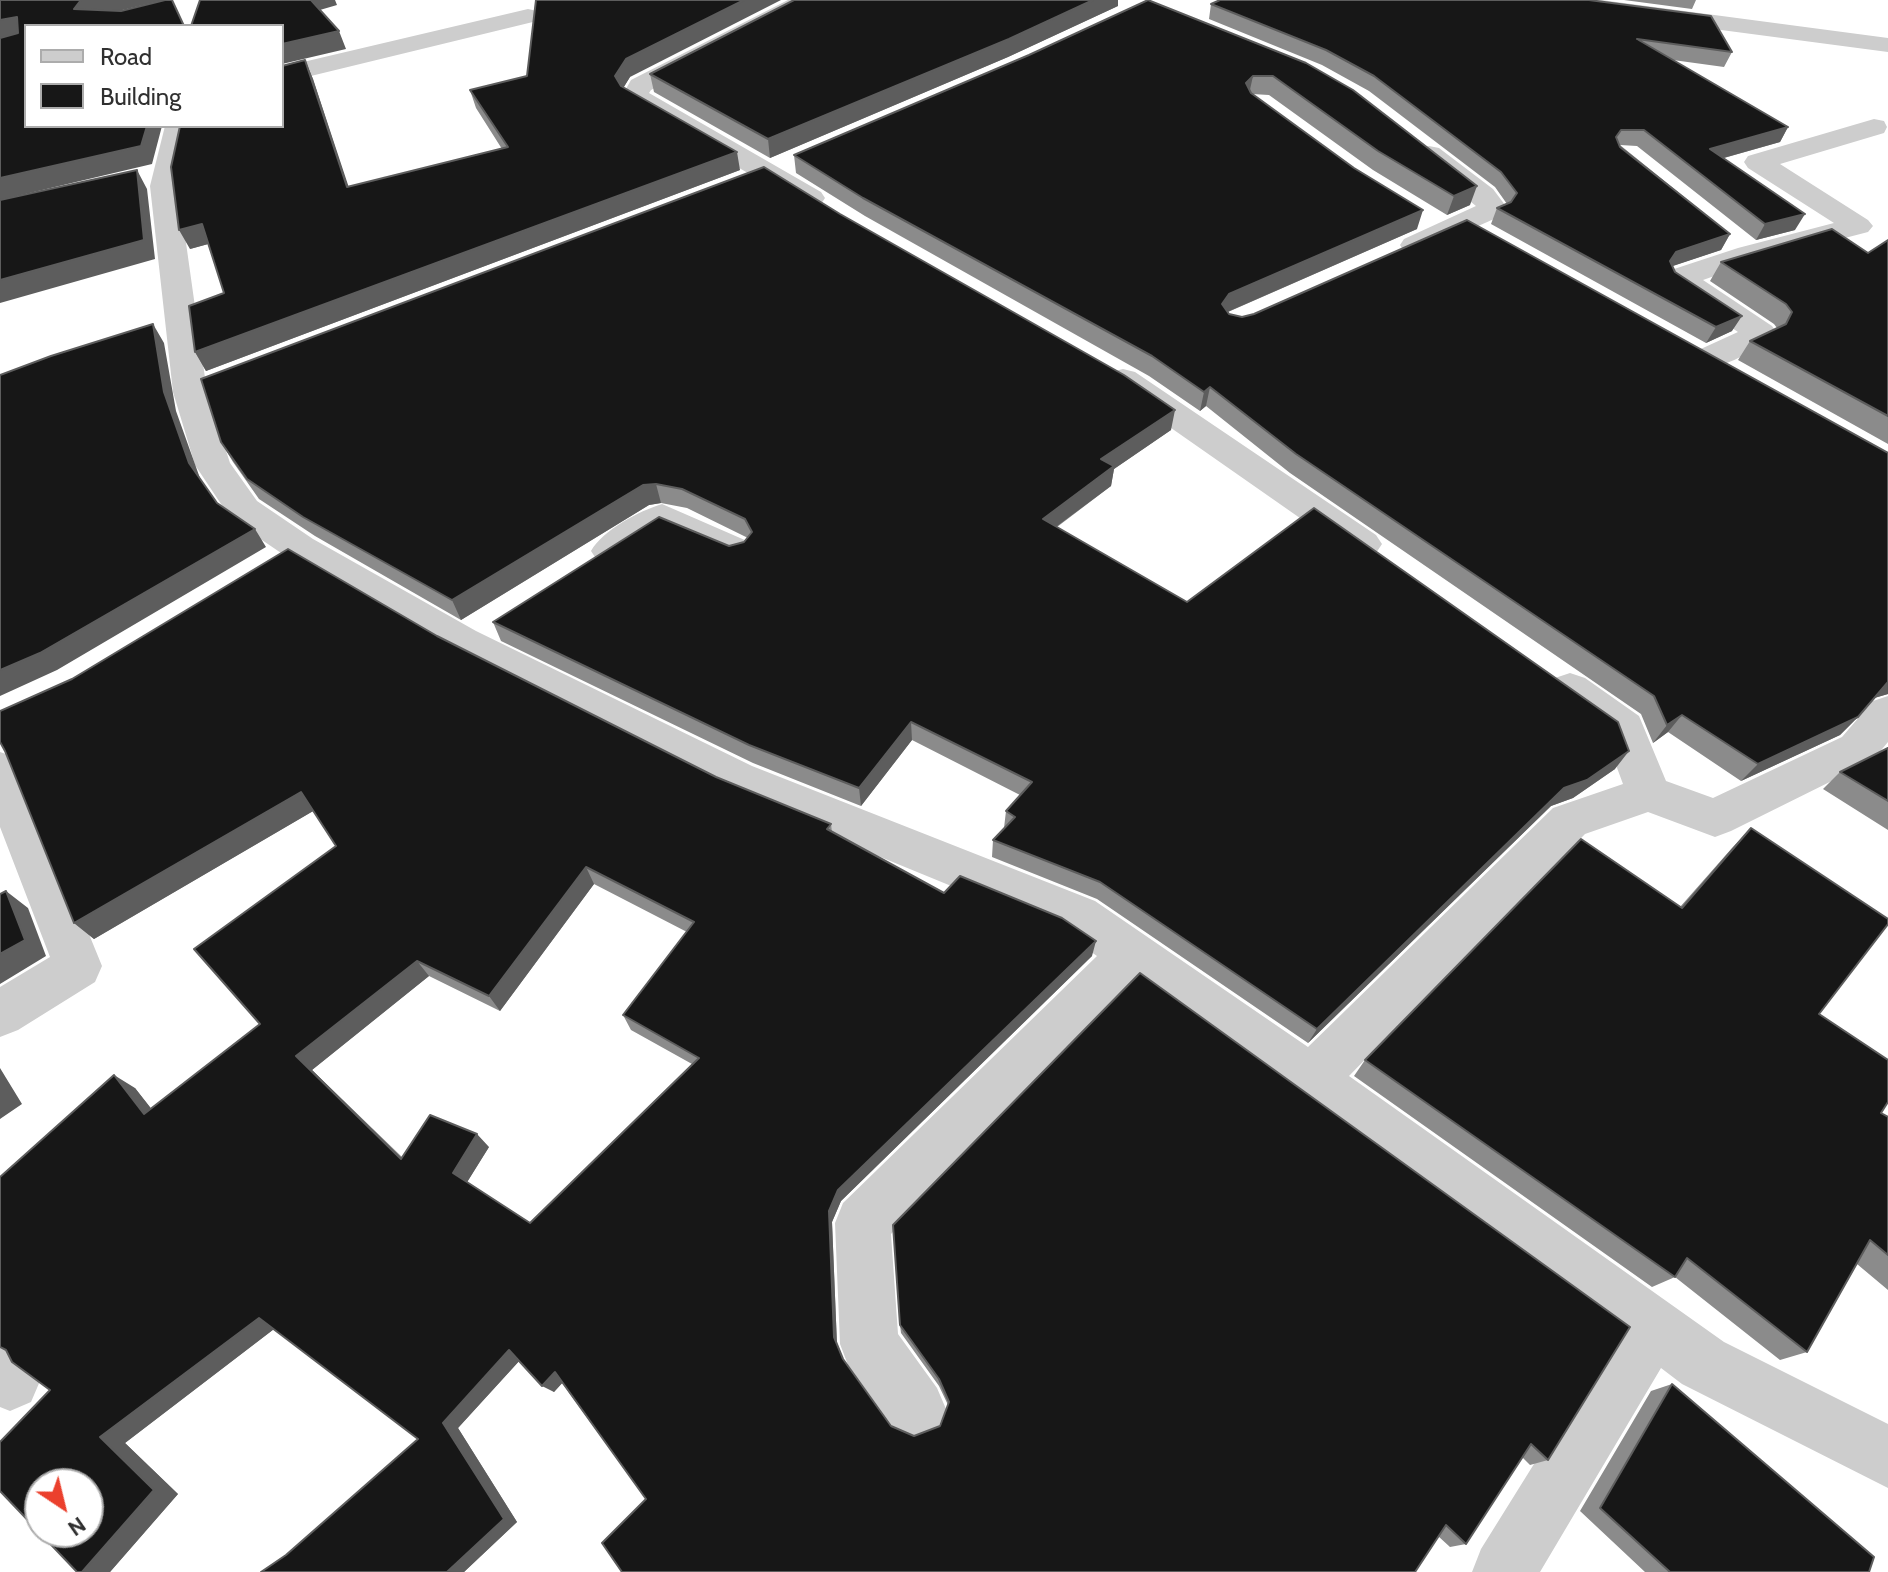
<!DOCTYPE html>
<html>
<head>
<meta charset="utf-8">
<style>
  body { margin:0 }
  #map { position:relative; width:1888px; height:1572px; overflow:hidden; background:#fff; font-family:Cabin,sans-serif }
  canvas { display:block }
  .legend { position:absolute; left:24px; top:24px; width:260px; height:104px; box-sizing:border-box; background:#fff; border:2px solid #acacac; margin:0; padding:10px 14px; list-style:none; font-size:24px; color:#303030 }
  .legend li { display:flex; align-items:center; gap:16px; height:40px }
  .legend b { width:40px; border:2px solid #acacac }
  .north { position:absolute; left:24px; top:1468px; width:80px; height:80px; box-sizing:border-box; background:#fff; border:2px solid #acacac; border-radius:50%; rotate:145deg; font-size:22px; font-weight:700; line-height:32px; text-align:center; color:#303030 }
  .north::after { content:''; display:block; margin:auto; width:28px; height:36px; background:#eb402d; clip-path:polygon(50% 0,100% 100%,50% 72%,0 100%) }
</style>
</head>
<body>
<div id="map">
<canvas width="1888" height="1572"></canvas>
<ul class="legend">
<li><b style="height:10px;background:#cdcdcd"></b>Road</li>
<li><b style="height:22px;background:#171717"></b>Building</li>
</ul>
<div class="north">N</div>
</div>
<script>
const ctx = document.querySelector('canvas').getContext('2d');
ctx.lineJoin = 'round';
function fillPath(path, color) { ctx.fillStyle = color; ctx.fill(path, 'evenodd'); }
function stroke(path, color, width, dash) { ctx.strokeStyle = color; ctx.lineWidth = width; ctx.lineCap = dash ? 'butt' : 'round'; ctx.setLineDash(dash || []); ctx.stroke(path); }
const minor = new Path2D(`
  M788 0H818L814 5 651 90 649 93 821 192 825 198 821 204 811 207 801 204 626 102 622 96 631 80Z
  M1535 0H1601L1888 38V52L1547 7 1539 5Z
  M528 9 537 11 540 16 537 21 282 83V67Z
  M1874 119 1884 121 1887 127 1884 133 1780 164 1868 220 1873 226 1868 232 1760 260 1703 280 1772 326 1777 333 1772 340C1749 351 1719 374 1692 367L1688 360 1692 353 1738 332 1668 285 1664 278 1668 271 1738 248 1834 223 1748 168 1744 162 1748 156Z
  M165 126H191L178 186 207 392 230 463 257 501 313 539 476 631 752 766 1095 901 1308 1047 1553 808 1623 784 1606 738 1555 700 1549 689 1555 678 1570 673 1585 678 1639 716 1666 781 1713 798 1842 737 1873 701 1888 696V742L1872 761 1731 831 1715 837 1648 812 1585 834 1349 1076 1724 1342 1888 1424V1488L1682 1384 1661 1368 1540 1572H1472L1481 1549 1615 1334 1135 984 891 1234 898 1334 937 1388 946 1409 937 1430 916 1439 895 1430 848 1365 840 1344 835 1223 843 1203 1097 956 1061 931 722 792 448 653 287 557 231 519 195 465 173 392 150 186Z
  M1429 146 1439 148 1493 189 1508 209 1503 215 1415 254 1404 251 1400 245 1404 239 1476 206 1419 160 1415 154 1419 148Z
  M1123 369 1135 372 1376 535 1382 544 1376 553 1363 557 1350 553 1111 386 1106 379 1111 372Z
  M662 504 747 541 753 550 747 559 734 563 721 559 664 533C643 547 623 568 597 560L591 551C603 530 639 511 662 504Z
  M0 752 15 757 22 770 102 966 95 982 18 1030 0 1037V987L50 957 0 827Z
  M0 1345 31 1360 40 1381 31 1402 10 1411 0 1407Z`);
const wall = new Path2D(`
  M1589 0 1732 52 1724 67 1673 60 1788 127 1780 142 1724 158 1795 230 1756 240 1637 146 1620 145 1730 234 1721 250 1672 266 1675 272 1732 331 1706 343 1491 224 1497 208 1507 204 1495 187 1369 91 1322 65 1209 19 1211 4Z
  M1624 0H1696L1692 9Z
  M1118 6 1008 57 770 158 654 92 650 74Z
  M305 60 313 79 348 187 502 149 476 108 470 90 630 77 623 88 740 170 206 371 195 352 224 293 208 244 190 249Z
  M1306 63 1470 205 1447 215 1373 170 1269 95 1252 94 1417 229 1228 312 1229 314 1888 694 1874 698 1858 717 1840 735 1741 781 1668 732 1653 743 1641 714 1290 473 1206 406 1200 411 1149 376 865 216 796 173 794 155Z
  M1888 240V444L1738 360 1750 341 1777 328 1774 324 1710 281 1721 262 1868 253Z
  M1171 430 1114 469 1111 486 1057 527 1187 602 1615 769 1573 798 1551 806 1308 1043 1097 899 992 857 993 840 1004 828 1006 811 1020 795 912 740 861 806 753 763 501 641 493 622 744 542 748 538 687 508 661 503 649 505 461 620 315 536 259 499 233 462 221 442Z
  M437 636 716 777 831 824 832 832 944 893 1092 956 841 1201 832 1222 837 1345 843 1360 891 1426 914 1436 940 1426 948 1405 939 1386 901 1333 900 1325 1140 973 1548 1460 1530 1465 1522 1457 1466 1544 1450 1547 1438 1536 646 1499 562 1383 554 1392 519 1361 458 1428 517 1522 464 1572H261L286 1555 418 1439 274 1329 125 1443 178 1494 110 1572H77L50 1390 135 1088 151 1109 260 1024 336 846 313 811 94 939 74 923 5 751ZM594 884 687 932 623 1015 631 1030 692 1064 530 1223 467 1182 489 1147 402 1157 312 1070 429 976 500 1011Z
  M1888 747V830L1823 789 1840 772 1885 750Z
  M1751 828 1819 1014 1881 1113 1888 1117V1290L1857 1264 1807 1352 1780 1360 1675 1277 1652 1287 1354 1076 1365 1060 1680 907 1732 848Z
  M1672 1384 1869 1572H1645L1580 1511 1651 1391Z`);
const shadedWall = new Path2D(`
  M80 0H164L89 18 74 9Z
  M308 0H335L337 5 313 12Z
  M744 0H781L630 77 619 95 615 76 626 59Z
  M1093 0H1118V6L1008 57 770 158 768 139Z
  M17 17 26 31 0 41V20Z
  M339 31 346 49 282 64V44Z
  M305 60 313 79 355 206 347 187Z
  M1253 76 1249 94 1246 83Z
  M147 126H162L152 164 0 200V178Z
  M1788 127 1780 142 1702 164 1710 149Z
  M737 152 740 170 206 371 195 352Z
  M137 170 147 189 155 259 0 303V280Z
  M1477 186 1470 205 1447 215 1454 196Z
  M1423 210 1417 229 1225 313 1222 304 1229 294Z
  M1805 214 1795 230 1756 240 1765 224Z
  M202 224 212 243 190 249 179 230Z
  M1730 234 1721 250 1667 268 1670 261 1676 252Z
  M1742 316 1732 331 1706 343 1716 327Z
  M153 324 164 343 176 411 201 481 189 463 164 392Z
  M1210 387 1206 406 1200 411 1204 392Z
  M1175 410 1171 430 1114 469 1111 486 1041 538 1043 519 1101 459Z
  M656 484 661 503 649 505 461 620 452 600 643 485Z
  M255 529 266 547 57 670 0 696V670Z
  M1888 682V694L1871 699Z
  M1682 715 1668 732 1653 743 1667 725Z
  M1858 717 1840 735 1741 781 1758 764Z
  M911 722 912 740 861 806 859 788Z
  M1629 751 1615 769 1573 798 1551 806 1308 1043 1317 1029 1564 788Z
  M301 792 315 810 94 939 74 923Z
  M586 867 594 884 500 1011 489 996Z
  M6 891 28 908 46 956 0 984V954Z
  M1096 941 1092 956 841 1201 832 1222 837 1345 834 1337 829 1211 838 1190Z
  M417 961 429 976 312 1070 415 1171 401 1159 296 1056Z
  M0 1068 22 1104 0 1119Z
  M114 1075 135 1088 165 1126 144 1114Z
  M477 1134 489 1147 466 1184 453 1173Z
  M259 1318 278 1326 125 1443 178 1494 110 1572H82L100 1437Z
  M509 1350 522 1358 458 1428 517 1522 464 1572H447L443 1423Z
  M555 1372 566 1379 554 1392 542 1386Z`);
const building = new Path2D(`
  M0 0H81L74 9 121 11 165 0H172L184 26H26V126H147L141 146 0 178V38L18 33 17 17 0 20Z
  M200 0H311L339 31 282 44V26H191Z
  M536 0H744L626 59 615 76 621 86 737 152 195 352 189 306 224 293 202 224 179 230 171 167 180 126H282V66L305 60 347 187 508 147 470 90 527 76Z
  M794 0H1093L1009 39 768 139 650 74Z
  M1148 0 1306 63 1353 90 1477 186 1454 196 1378 151 1273 76H1253L1246 83 1251 93 1354 168 1423 210 1229 294 1222 304 1229 314 1242 317 1254 314 1467 220 1888 453V682L1858 717 1758 764 1682 715 1667 725 1654 696 1296 454 1210 387 1204 392 1152 356 863 198 794 155 1029 55Z
  M1220 0H1589L1711 16 1732 52 1637 39 1788 127 1710 149 1805 214 1765 224 1644 130H1621L1616 137 1620 147 1730 234 1676 252 1670 261 1675 272 1742 316 1716 327 1497 208 1511 202 1517 193 1501 172 1374 76 1326 50 1211 4Z
  M764 167 840 214 1124 375 1175 410 1101 459 1114 466 1043 519 1187 602 1314 508 1618 722 1629 751 1587 780 1564 788 1317 1029 1100 882 993 840 1015 817 1006 811 1032 782 911 722 859 788 749 745 493 622 659 517 729 546 744 542 752 532 745 519 682 489 656 484 643 485 452 600 303 517 247 479 221 442 201 379Z
  M137 170 144 240 0 280V200Z
  M1832 229 1868 253 1888 240V416L1750 341 1786 324 1792 312 1786 304 1721 262Z
  M153 324 164 392 189 463 217 503 255 529 40 653 0 670V375L51 356Z
  M288 549 437 636 716 777 831 824 827 829 944 893 960 876 1062 918 1096 941 838 1190 829 1211 834 1337 843 1359 891 1426 914 1436 940 1426 949 1402 939 1379 900 1325 893 1225 1140 973 1630 1327 1548 1460 1531 1444 1466 1544 1446 1525 1415 1572H622L602 1543 646 1499 555 1372 542 1386 509 1350 443 1423 504 1519 447 1572H261L286 1555 418 1439 259 1318 100 1437 154 1490 82 1572H77L0 1491V1442L50 1390 12 1362 6 1350 0 1347V1177L114 1075 144 1114 260 1024 194 949 336 846 301 792 74 923 5 751 0 742V711L72 679ZM586 867 694 922 623 1015 699 1058 530 1223 453 1173 477 1134 430 1115 401 1159 296 1056 417 961 489 996ZM40 1484H88V1532H40Z
  M1888 748V801L1840 772Z
  M1751 828 1888 919V924L1819 1014 1888 1060V1102L1881 1113 1888 1117V1255L1870 1240 1807 1352 1687 1258 1675 1277 1365 1060 1581 839 1682 908Z
  M6 891 25 940 0 954V894Z
  M1672 1384 1874 1557 1869 1572H1670L1600 1508Z`);
fillPath(minor, '#cdcdcd');
fillPath(wall, '#8b8b8b');
fillPath(shadedWall, '#5d5d5d');
fillPath(building, '#171717');
stroke(building, '#5d5d5d', 2);
</script>
</body>
</html>
